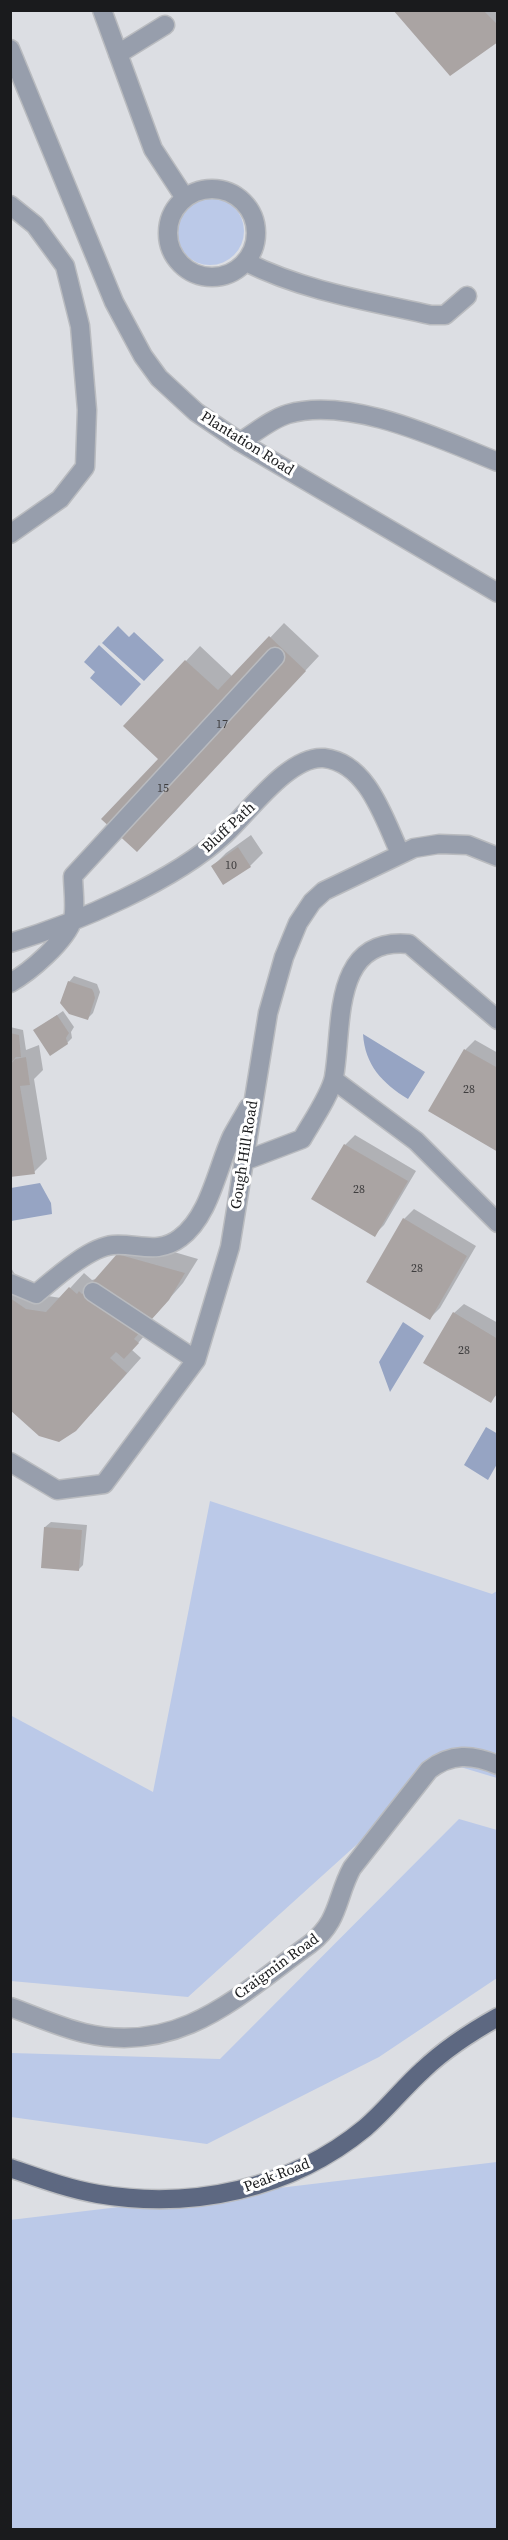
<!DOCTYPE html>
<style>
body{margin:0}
#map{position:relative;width:508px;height:2540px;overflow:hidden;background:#dcdee3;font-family:"Source Serif 4",serif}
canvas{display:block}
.frame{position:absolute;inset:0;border:12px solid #1a1b1d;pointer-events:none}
</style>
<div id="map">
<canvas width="508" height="2540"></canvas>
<div class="frame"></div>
</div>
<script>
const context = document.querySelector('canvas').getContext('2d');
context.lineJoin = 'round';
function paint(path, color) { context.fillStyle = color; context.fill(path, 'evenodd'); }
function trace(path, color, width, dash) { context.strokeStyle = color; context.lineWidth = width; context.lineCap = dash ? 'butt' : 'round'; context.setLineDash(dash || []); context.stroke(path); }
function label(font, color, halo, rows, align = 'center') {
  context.font = font + ' "Source Serif 4",serif'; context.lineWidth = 6; context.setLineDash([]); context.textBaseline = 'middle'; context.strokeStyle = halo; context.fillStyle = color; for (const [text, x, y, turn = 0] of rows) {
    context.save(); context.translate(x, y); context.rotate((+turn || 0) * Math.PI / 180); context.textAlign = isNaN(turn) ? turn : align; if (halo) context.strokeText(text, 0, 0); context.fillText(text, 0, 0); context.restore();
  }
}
paint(new Path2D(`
 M176 231a34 34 0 1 1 68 0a34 34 0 1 1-68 0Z
 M210,1501L492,1594L497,1591V1778L447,1763L188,1997L11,1981L10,1715L153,1792Z
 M459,1819L497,1830V1978L379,2057L207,2144L11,2117V2053L220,2059Z
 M497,2162V2529H11L10,2220Z`), '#bbc9e8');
paint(new Path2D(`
 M118,626L129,637L134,632L164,660L144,681L102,643Z
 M99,645L141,684L121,706L90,678L95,672L84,662Z
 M363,1034L425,1072L408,1099C382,1083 365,1065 363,1034Z
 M40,1183L51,1203L52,1214L11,1221V1188Z
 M403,1322L424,1336L390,1392L379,1362Z
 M486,1427L498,1434L497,1464L488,1480L464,1465Z`), '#96a4c3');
paint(new Path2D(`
 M395,10H498V40Z
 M284,623L319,656L151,836L160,758L186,661L200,646L233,677Z
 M251,835L263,853L250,866H213L226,853Z
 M74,976L97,984L100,992L93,1013L88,1018L69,982Z
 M63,1011L74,1027L71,1032L72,1038L67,1043L35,1030Z
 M10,1027L23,1030L26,1050L39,1045L43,1070L34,1079L47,1159L34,1172L10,1176Z
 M475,1040L498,1053V1150L430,1111L466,1049Z
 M355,1135L416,1171L384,1225L374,1235L345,1145Z
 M414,1209L476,1246L440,1308L430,1318L404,1219Z
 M133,1240L198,1259L183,1283L147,1324L152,1327L132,1350L141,1358L91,1414L10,1408V1266L17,1278L41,1295L61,1298L84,1273L92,1280L96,1279Z
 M464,1304L498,1323V1394L490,1401L454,1313Z
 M51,1522L87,1525L83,1565L78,1570L45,1527Z`), '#0003');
paint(new Path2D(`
 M393,10H483L498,25V42L450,76Z
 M269,636L306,671L137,852L101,819L158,759L123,726L185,660L218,690Z
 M238,847L251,867L223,885L211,866Z
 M68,981L92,989L94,993L95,998L88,1020L69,1014L60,1003Z
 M57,1015L69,1033L66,1038L68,1044L50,1056L33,1030Z
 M10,1033L19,1035L21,1057H16L10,1064Z
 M464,1049L498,1068V1152L428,1111Z
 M26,1057L30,1085L20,1086L35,1174L10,1177V1065L15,1059Z
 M344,1144L408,1181L375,1237L311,1199Z
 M403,1218L467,1256L430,1320L366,1282Z
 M117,1254L185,1273L169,1300L134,1339L139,1343L124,1359L116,1352L110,1358L127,1373L76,1431L59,1442L39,1436L10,1410V1298L26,1309L46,1312L69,1287L77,1294L79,1291L82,1294Z
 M453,1312L498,1339V1391L491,1403L423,1363Z
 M44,1527L82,1530L79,1571L41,1568Z`), '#aaa4a3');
const minor = new Path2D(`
 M102,10L153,149L185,198
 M10,49L114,302L143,356L159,378L196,412L240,442L498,593
 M118,54L165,25
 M168 233a44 44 0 1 1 88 0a44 44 0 1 1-88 0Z
 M10,205L35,225L65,266L80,326L87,410L85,467L60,499L10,534
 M246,262C304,291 368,301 431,315H445L467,296
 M240,442C255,433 271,419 288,414C350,396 440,439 498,462
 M10,943C76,923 175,881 225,834C249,812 289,755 324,758C368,763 384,819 400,853
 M10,983C30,972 66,941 73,919C76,907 73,888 73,876L275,657
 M334,1080L416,1141L498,1223
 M244,1161L302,1139C311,1123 331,1094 334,1077C343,1025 331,937 409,944L498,1020
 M10,1283L36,1294C54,1279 89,1247 113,1245C137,1243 158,1255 180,1238C210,1216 217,1168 232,1136C237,1127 243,1117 248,1108
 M93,1292L196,1360
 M10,1462L57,1490L104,1484L196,1360L230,1247L268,1013L284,957L298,923L312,902L324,891L414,848L439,844L468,845L498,857
 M10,2007C35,2016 59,2027 84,2033C180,2056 239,1995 310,1944C340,1921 336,1897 352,1868L429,1770C451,1753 472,1754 498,1765`);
const major = new Path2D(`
 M10,2168C39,2178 68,2189 98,2194C192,2210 291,2189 365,2128C386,2110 403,2088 423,2070C445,2049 471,2032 498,2017`);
trace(minor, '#b9bbbf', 21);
trace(major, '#b9bbbf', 21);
trace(minor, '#979eac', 18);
trace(major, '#5d6881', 18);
label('12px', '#3e3d3e', null, [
 ["17",222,725],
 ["15",163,789],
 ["10",231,866],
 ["28",469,1090],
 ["28",359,1190],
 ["28",417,1269],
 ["28",464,1351]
]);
label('15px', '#1a1b1d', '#fff', [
 ["Plantation Road",247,444,32],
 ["Bluff Path",229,828,-43],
 ["Gough Hill Road",245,1155,-81],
 ["Craigmin Road",277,1967,-36],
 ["Peak Road",277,2176,-21]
]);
</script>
